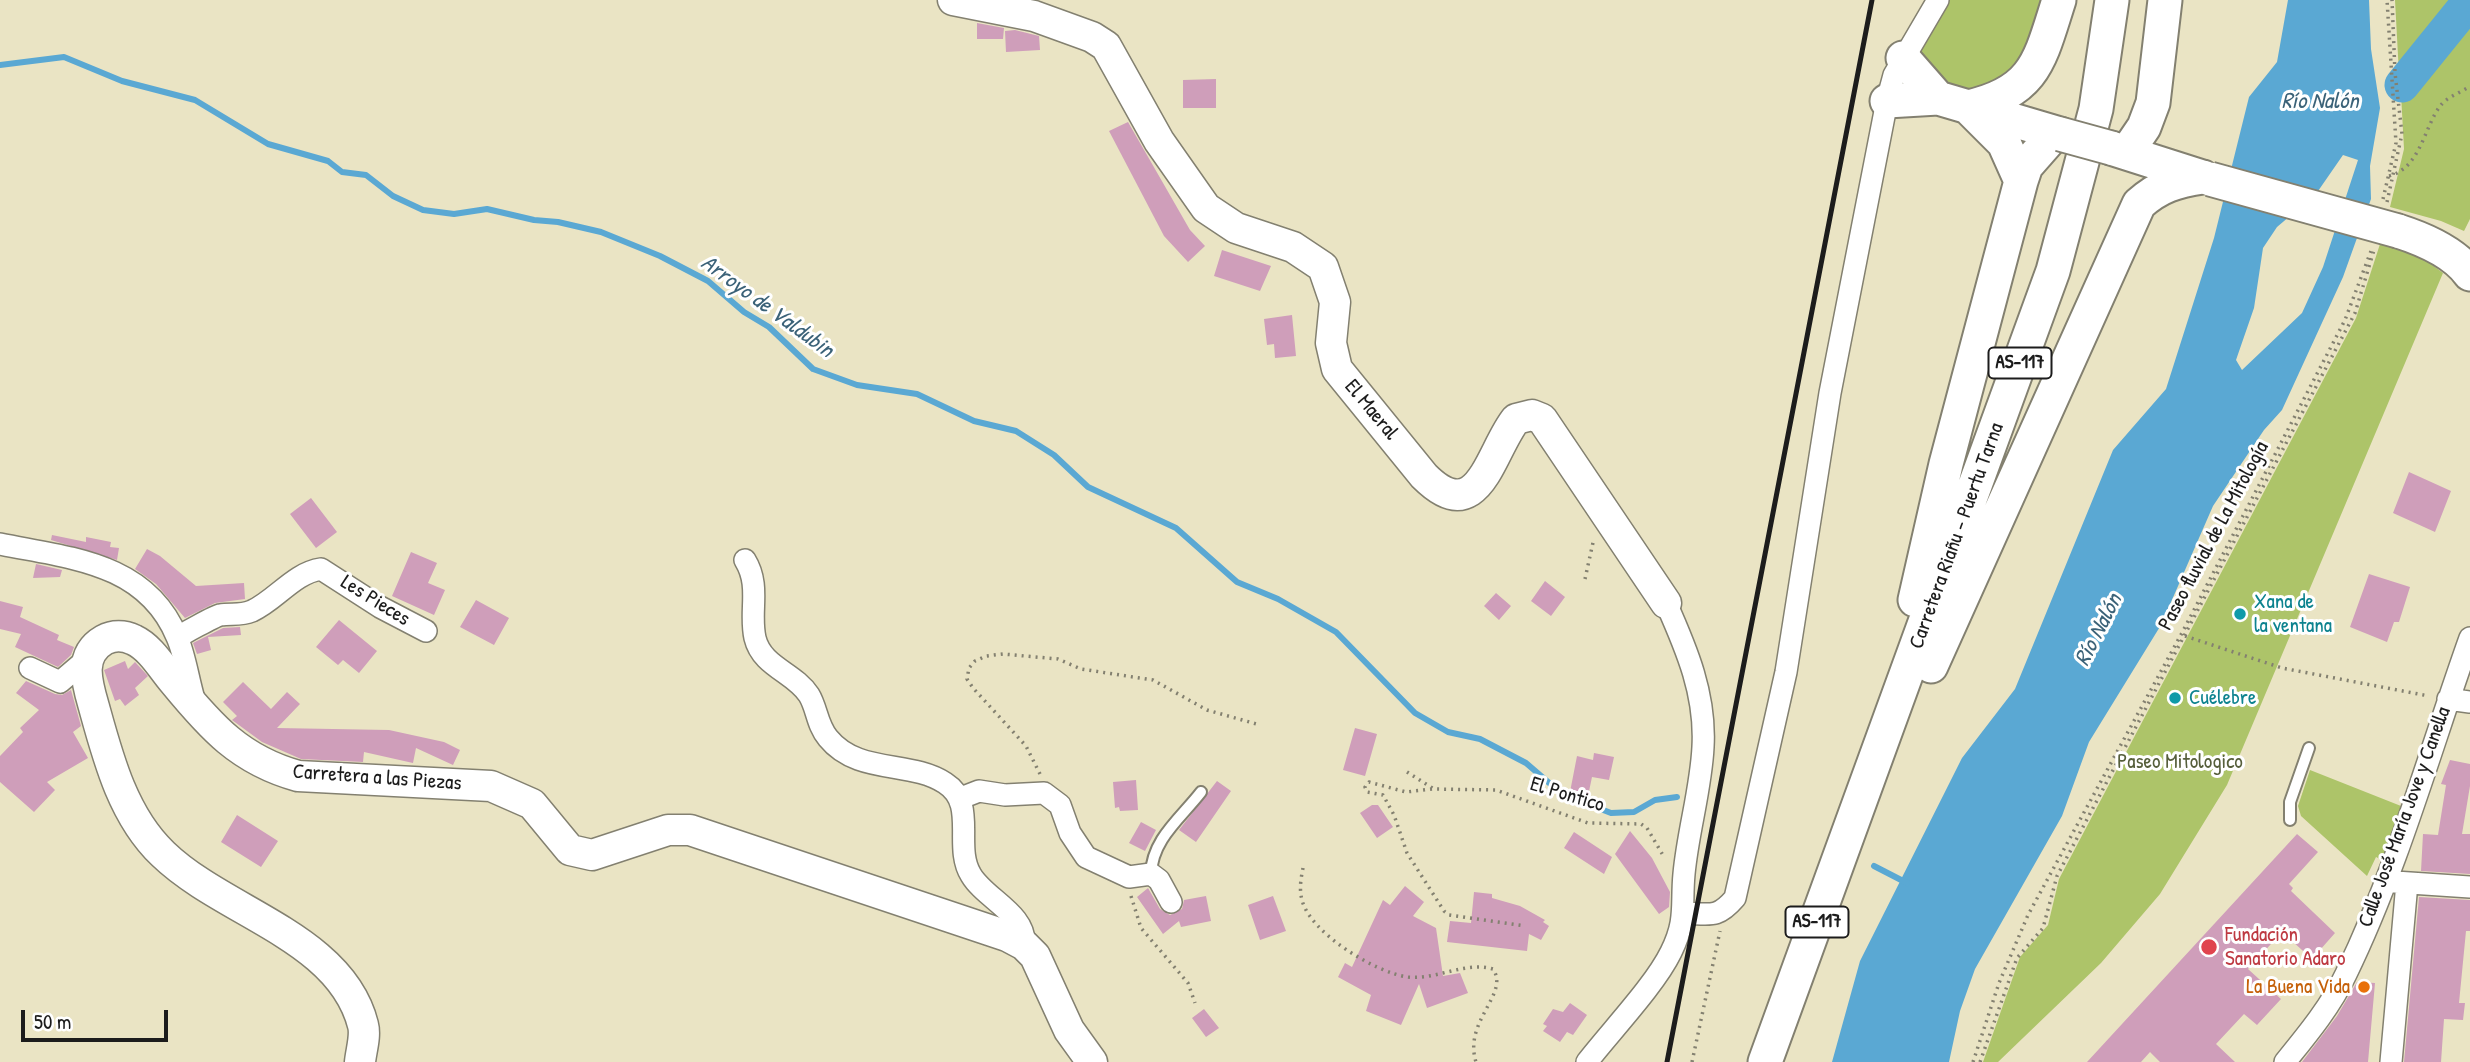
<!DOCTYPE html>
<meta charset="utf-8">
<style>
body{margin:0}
#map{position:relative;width:2470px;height:1062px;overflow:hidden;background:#eae4c4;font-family:"Patrick Hand",sans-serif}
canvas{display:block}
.scale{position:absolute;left:21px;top:1010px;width:147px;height:32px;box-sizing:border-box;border:4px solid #1c1c1c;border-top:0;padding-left:9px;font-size:21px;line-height:24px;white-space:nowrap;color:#1c1c1c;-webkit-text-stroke:5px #fff;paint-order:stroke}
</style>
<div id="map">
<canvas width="2470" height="1062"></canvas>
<div class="scale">50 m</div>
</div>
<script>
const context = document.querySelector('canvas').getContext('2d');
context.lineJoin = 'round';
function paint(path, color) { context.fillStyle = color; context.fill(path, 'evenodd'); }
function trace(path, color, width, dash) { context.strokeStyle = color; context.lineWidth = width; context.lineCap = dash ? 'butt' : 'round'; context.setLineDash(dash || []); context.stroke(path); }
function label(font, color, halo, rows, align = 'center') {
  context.font = font + ' "Patrick Hand",sans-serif'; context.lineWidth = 6; context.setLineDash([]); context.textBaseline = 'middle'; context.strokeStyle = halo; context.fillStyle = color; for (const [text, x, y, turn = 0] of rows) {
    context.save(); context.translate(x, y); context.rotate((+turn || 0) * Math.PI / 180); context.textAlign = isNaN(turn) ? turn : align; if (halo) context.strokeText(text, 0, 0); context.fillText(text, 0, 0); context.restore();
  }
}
paint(new Path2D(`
 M1938,0H2059L1990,102L1914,73L1918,32Z
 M2395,0H2457L2399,74Z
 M2470,9V219L2464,231L2441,221L2390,207L2404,149L2401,94Z
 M2380,244L2419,255L2443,273L2227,785L2160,894L2101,963L1998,1062H1983L2020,957L2048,925L2059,879L2356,318Z
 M2310,770L2401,806L2382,860L2376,857L2367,876L2301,816L2298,806Z`), '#adc469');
paint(new Path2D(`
 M2288,0H2369L2371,49L2380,108L2370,166L2371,199L2343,277L2282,410L2264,430L2213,506L2161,625L2089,742L2062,816L1975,969L1960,1011L1949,1062H1832L1860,961L1962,758L2015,689L2113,450L2166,389L2214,238L2249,97L2277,62ZM2343,155L2358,160L2323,267L2302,313L2242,370L2236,360L2254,308L2263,248L2277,227L2316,194Z`), '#5aa8d3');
trace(new Path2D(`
 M0,65L64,57L122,81L195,100L268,144L328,161L342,172L366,175L393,196L423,210L454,214L487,209L534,220L558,222L601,232L660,256L708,281L744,312L769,327L813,369L857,385L917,394L974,421L1016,431L1054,455L1088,487L1176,528L1237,582L1278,599L1336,632L1415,713L1448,732L1480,739L1526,763L1562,794L1611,813L1634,812L1655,800L1677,797
 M1874,866L1907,883`), '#5aa8d3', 6);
trace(new Path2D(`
 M2402,85L2470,1`), '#5aa8d3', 35);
paint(new Path2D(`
 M977,23L1004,28L1003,39H977Z
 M1015,30L1039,36L1040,50L1006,52L1005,31Z
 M1216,79V108H1183V80Z
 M1128,122L1190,230L1205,246L1188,262L1164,236L1109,131Z
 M1222,250L1271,266L1260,291L1214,276Z
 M1292,315L1296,356L1275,358L1274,344L1267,345L1264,319Z
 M2409,472L2451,491L2435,532L2393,513Z
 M311,498L337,532L316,548L290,514Z
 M52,535L86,542V537L111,542L110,547L119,548L117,560L51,540Z
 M147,549L160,556L196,586L244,583L245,599L215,603L185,618L156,584L135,569Z
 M411,552L437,563L428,583L445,590L434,615L392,596Z
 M36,564L62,570L60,577L33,578Z
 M2369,574L2410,587L2399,622H2394L2387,642L2350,627Z
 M1545,581L1565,597L1551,616L1531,601Z
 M1496,593L1511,606L1499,620L1484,606Z
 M476,600L509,618L494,645L460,627Z
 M0,601L23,607L20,617L59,635L57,640L74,647L71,655L58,667L15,647L21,634L0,629Z
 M339,620L377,651L359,673L343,660L338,665L316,647Z
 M240,627L241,635L208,637L211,650L197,654L193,643L223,628Z
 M125,661L128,669L135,662L148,676L135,688L139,695L125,706L120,699L115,701L104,670Z
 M26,681L55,694L62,695L71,690L81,726L73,732L88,758L47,782L55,790L34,812L0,782V756L23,732L20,728L39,710L16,693Z
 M243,682L271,709L287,692L300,704L277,728L389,730L444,742L460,750L453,765L416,748L413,763L364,752L363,762L301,759L262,742L232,720L237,716L223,702Z
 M1355,728L1377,734L1365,776L1343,770Z
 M1594,753L1614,757L1609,780L1592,777L1588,796L1570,792L1577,756L1593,760Z
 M2450,760L2470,764V786L2462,834H2470V874L2421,871L2423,834L2438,835L2446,785L2441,784Z
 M1136,780L1138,810L1120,811L1119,807L1115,808L1113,782Z
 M1217,781L1231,791L1196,842L1179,830Z
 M1372,805H1378L1393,827L1377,838L1360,813Z
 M237,815L278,841L261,867L221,842Z
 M1141,822L1156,830L1145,851L1129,843Z
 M1630,831L1652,858L1670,892L1669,907L1659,914L1615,854Z
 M1574,832L1612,857L1604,874L1564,848Z
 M2297,834L2318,852L2289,884L2293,888L2291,891L2335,933L2312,959L2282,932L2248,969L2281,999L2257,1025L2244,1014L2216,1044L2235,1062H2160L2150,1052L2141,1062H2087Z
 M1405,886L1424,902L1413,916L1436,928L1443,976L1460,973L1468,993L1427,1008L1419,984L1401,1025L1366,1011L1371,995L1338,977L1345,963L1352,967L1383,900L1390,905Z
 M1148,888L1160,909L1170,915L1182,909L1184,900L1206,896L1211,921L1181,927L1179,921L1163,934L1137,897Z
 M1474,892L1492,894V898L1520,906L1545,920L1543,922L1549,926L1541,940L1529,934L1527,951L1447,942L1450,921L1471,923Z
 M1273,896L1286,931L1260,940L1248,905Z
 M2419,897L2470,900V931H2466L2459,1003H2465L2463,1020L2444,1019L2441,1062H2404Z
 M2357,982L2375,983L2368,1062H2302L2337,1016Z
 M1570,1003L1587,1015L1573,1035L1567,1032L1560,1042L1543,1031L1547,1026L1543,1024L1553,1009L1563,1012Z
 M1204,1009L1219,1028L1206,1037L1192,1018Z`), '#cf9eba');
const lane = new Path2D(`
 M2290,820V802L2309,748
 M1151,874C1152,839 1181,818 1201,792`);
const street = new Path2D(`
 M0,544C69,558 146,562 177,637C185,655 188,679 194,699
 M745,560C761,586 749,611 755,638C762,667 794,672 809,695C817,708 817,725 828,738C858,775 910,760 945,783C978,804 953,846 971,875C985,899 1027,914 1024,945
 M178,638C179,635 216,616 220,615C231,613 240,616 252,611C276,600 294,573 321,569L380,607L426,631
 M30,668L60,682L87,659
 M2448,699L2470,702
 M961,798L979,791L1005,795L1044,793L1060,805L1070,833L1086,857L1129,877L1151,874L1159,880L1171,902
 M2395,882L2470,887
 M1685,913C1710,914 1717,919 1735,898L1786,672L1830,393L1887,101L1894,75L1938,0
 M1587,1062C1611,1031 1655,985 1671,952C1687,920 1681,905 1684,874C1688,831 1701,789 1703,747C1706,695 1687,650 1666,603
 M2285,1062C2307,1035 2331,1006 2346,974C2398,867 2430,750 2470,638
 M2391,1062L2407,883`);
const secondary = new Path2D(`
 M953,0L1034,16L1092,37L1106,46L1159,141L1206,208L1236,228L1293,247L1323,267L1335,302L1331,343L1337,369L1424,476C1479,531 1490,451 1516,419L1532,415L1542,419L1666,603
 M360,1062C361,1051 366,1036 363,1025C341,937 224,913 163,854C123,816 108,758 94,707C87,683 78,655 104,640C113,635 124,635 134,640C151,648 162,668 174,682C211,727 240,760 298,776L491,786L532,804L570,850L592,855L668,830H690L1007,936L1024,945L1035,956L1069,1030L1092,1062`);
const primary = new Path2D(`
 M1903,58L1938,98
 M1887,101L1938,98L2060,134
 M1968,107C2036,92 2040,59 2059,0
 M1971,110L2004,143L2021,181
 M2111,148L2202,177
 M2127,152L2144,127L2153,103L2165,0
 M2398,231C2423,239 2454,252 2470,274
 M1915,600L1946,464L2021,181L2026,166L2055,133
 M1931,666L2139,204C2159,186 2176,181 2203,177
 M1765,1062L2053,271L2096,109L2112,0`);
trace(lane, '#838070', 14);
trace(street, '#838070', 24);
trace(secondary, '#838070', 33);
trace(primary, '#838070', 37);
trace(new Path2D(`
 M2389,176C2421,168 2424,126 2441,105C2447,97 2462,92 2470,86
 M2383,199L2396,143L2387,0
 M2387,202L2402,134L2395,73L2392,0
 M1585,579L1594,538
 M2185,636L2282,668L2429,696
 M1407,772L1434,789L1496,790L1588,823L1641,824L1647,828L1664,857
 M1040,774L1026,746L973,688L967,679L969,668L975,661L986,656L1003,654L1058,659L1081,669L1153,680L1207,710L1260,725
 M1432,789L1406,792L1369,782L1365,787L1367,792L1383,795L1394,815L1407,853L1444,911L1449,915L1525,926
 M1303,868C1301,878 1299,889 1302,900C1310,933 1376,973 1408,977C1437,980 1465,961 1493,969C1510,994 1463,1021 1476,1062
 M1131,896L1141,928L1188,983L1195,1003
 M1692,1062L1720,931
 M1973,1062L1999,983L2028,915L2183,631L2345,320L2371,251
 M1980,1062L2017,958L2043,928L2057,876L2355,313L2374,250`), '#838070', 3.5, [2, 5]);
trace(lane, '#fff', 10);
trace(street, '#fff', 21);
trace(secondary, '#fff', 30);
trace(primary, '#fff', 33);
trace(new Path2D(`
 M1667,1062L1872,0`), '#1c1c1c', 5);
const primaryBridge = new Path2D(`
 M2060,134L2111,148
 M2210,179L2398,231`);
trace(primaryBridge, '#838070', 37, []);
trace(primaryBridge, '#fff', 33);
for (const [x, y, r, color] of [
 [2240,614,7,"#0f9aa8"],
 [2175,698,7,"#0f9aa8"],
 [2209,947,9,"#e0444e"],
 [2364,987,7,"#e8710a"]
]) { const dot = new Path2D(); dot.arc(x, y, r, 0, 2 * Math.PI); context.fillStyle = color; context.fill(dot); trace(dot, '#fff', 2.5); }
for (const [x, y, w] of [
 [2020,363,63],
 [1817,922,63]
]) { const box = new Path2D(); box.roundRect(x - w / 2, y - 15.5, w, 31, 5); context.fillStyle = '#fff'; context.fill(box); trace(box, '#1c1c1c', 2); }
label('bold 19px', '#1c1c1c', null, [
 ["AS-117",2020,363],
 ["AS-117",1817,922]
]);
label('21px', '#1c1c1c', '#fff', [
 ["El Maeral",1371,410,50],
 ["Carretera Riañu - Puertu Tarna",1957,536,-70],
 ["Paseo fluvial de La Mitología",2214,536,-62],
 ["Les Pieces",375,601,32],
 ["Carretera a las Piezas",377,778,4],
 ["El Pontico",1567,795,17],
 ["Calle José María Jove y Canella",2405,817,-70]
]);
label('21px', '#0d838f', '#fff', [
 ["Xana de",2254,602],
 ["la ventana",2254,626],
 ["Cuélebre",2189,698]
], 'left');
label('21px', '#565f3b', '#fff', [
 ["Paseo Mitologico",2180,762]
]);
label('21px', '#be3a42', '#fff', [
 ["Fundación",2225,935],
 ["Sanatorio Adaro",2225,959]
], 'left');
label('21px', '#c56008', '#fff', [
 ["La Buena Vida",2350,987]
], 'right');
label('italic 23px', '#3b6278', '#fff', [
 ["Río Nalón",2320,102],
 ["Arroyo de Valdubin",767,307,36],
 ["Río Nalón",2099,630,-63]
]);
</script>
